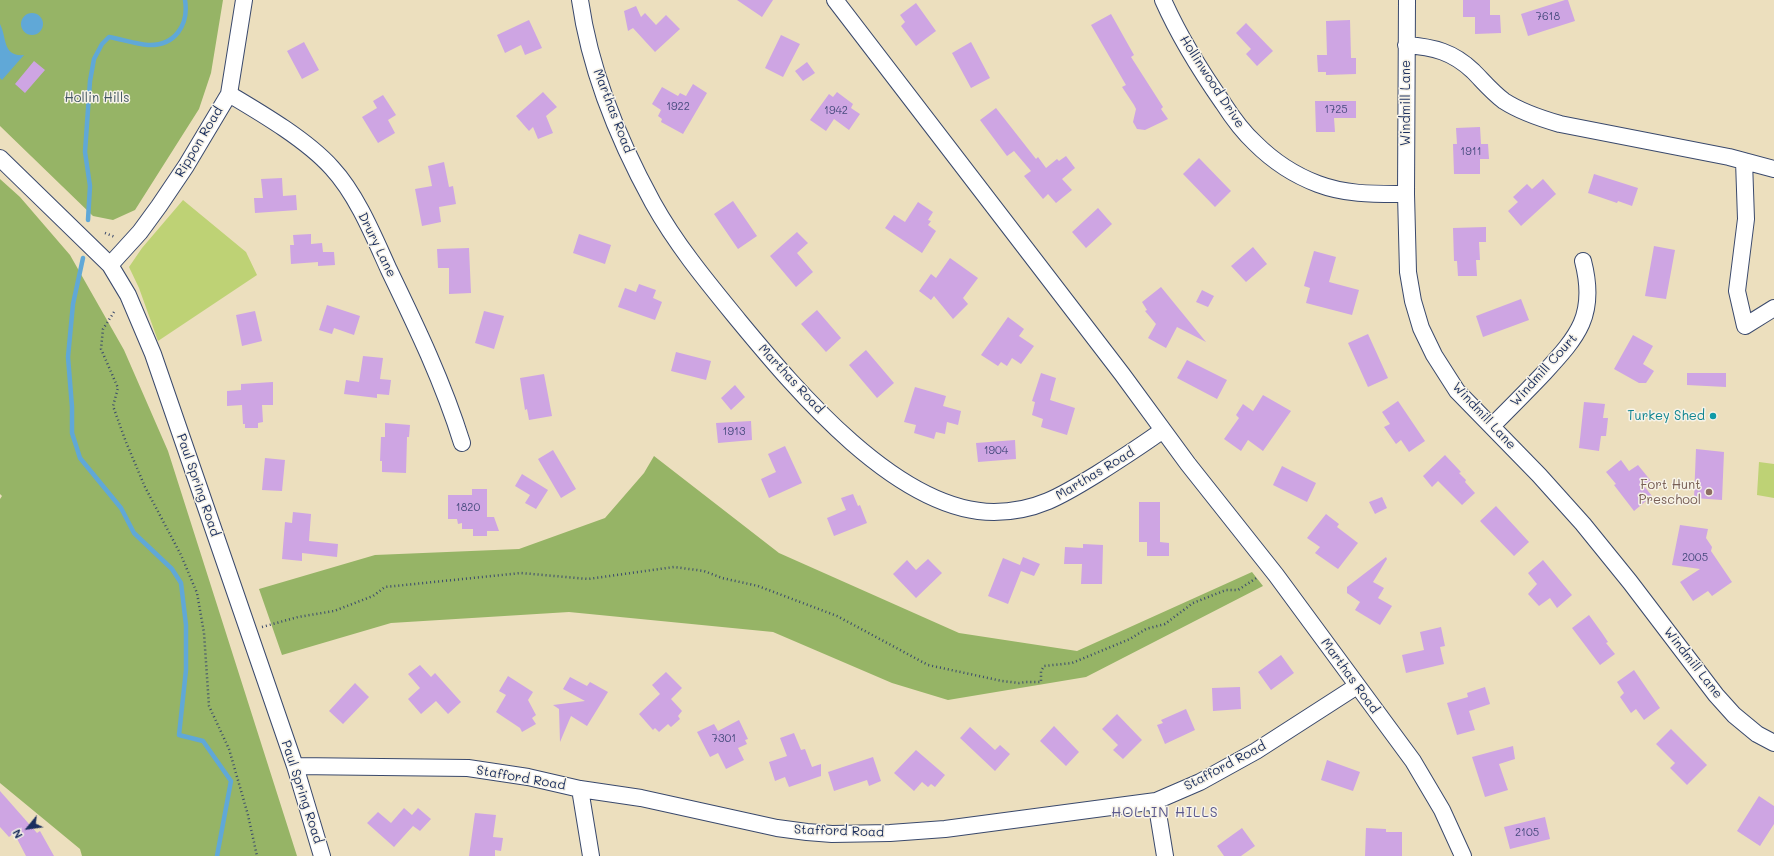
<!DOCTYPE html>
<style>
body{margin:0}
#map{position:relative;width:1774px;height:856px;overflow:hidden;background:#ecdfbe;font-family:Mali,sans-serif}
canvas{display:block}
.north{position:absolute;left:8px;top:808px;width:40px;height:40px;-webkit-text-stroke:3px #f7f3e8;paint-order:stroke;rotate:241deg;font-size:11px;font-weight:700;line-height:16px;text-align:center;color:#1b2f5e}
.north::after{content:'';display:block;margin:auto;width:14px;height:18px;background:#1b2f5e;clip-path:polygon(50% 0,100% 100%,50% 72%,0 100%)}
</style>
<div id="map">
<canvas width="1774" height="856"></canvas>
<div class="north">N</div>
</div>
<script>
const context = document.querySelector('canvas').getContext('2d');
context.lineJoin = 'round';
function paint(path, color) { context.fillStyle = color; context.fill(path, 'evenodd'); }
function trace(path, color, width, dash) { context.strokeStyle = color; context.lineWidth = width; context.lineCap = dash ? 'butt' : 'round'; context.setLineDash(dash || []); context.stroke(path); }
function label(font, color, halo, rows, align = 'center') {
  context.font = font + ' Mali,sans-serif'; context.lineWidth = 3; context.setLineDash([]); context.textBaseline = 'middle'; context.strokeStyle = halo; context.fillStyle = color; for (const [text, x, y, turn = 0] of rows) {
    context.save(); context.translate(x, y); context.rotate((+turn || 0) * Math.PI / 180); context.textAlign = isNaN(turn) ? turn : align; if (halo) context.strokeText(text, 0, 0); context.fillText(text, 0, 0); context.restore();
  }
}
paint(new Path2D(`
 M183,200L246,252L257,275L158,341L139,288L129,267L142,248Z
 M1759,462L1774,464V498L1757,495Z`), '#bed275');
paint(new Path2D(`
 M0,0H223L211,73L199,109L135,210L113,220L93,216L0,126Z
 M0,179L20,197L70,255L124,350L168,451L297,856H82L80,849L0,783V499L2,496L0,494Z
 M654,456L779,553L959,633L1077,651L1252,572L1263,586L1086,677L948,700L892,683L773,632L569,612L391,623L282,655L259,589L375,555L519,549L605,518L644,473Z`), '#96b466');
paint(new Path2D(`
 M21 24a11 11 0 1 1 22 0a11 11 0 1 1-22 0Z
 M0,24C7,37 2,57 24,55L2,80L0,78Z`), '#60a8d7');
trace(new Path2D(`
 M88,220L90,186L85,152L90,81L94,59L102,44L109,37C121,39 135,44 148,45C175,46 189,25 185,0
 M83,258L73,304L68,357L72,407V433L80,458L121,508L134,533L172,569L181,583L186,625V670L179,735L203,741L231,781L217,856`), '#60a8d7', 4.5);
paint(new Path2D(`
 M737,0H773L762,17Z
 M1463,0H1490V15H1500L1501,33L1475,34V17H1463Z
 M1565,0H1568L1575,21L1528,36L1521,14Z
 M916,3L936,31L916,46L901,26L905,22L900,15Z
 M636,6L641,17L645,13L656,25L666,15L680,29L655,52L633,28L628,31L624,11Z
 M1111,14L1134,55L1131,57L1163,107L1161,109L1168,119L1145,130L1137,129L1133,122L1136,109L1134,105L1122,87L1126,85L1091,25Z
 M529,20L542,48L525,55L521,45L505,53L497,35Z
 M1350,20L1351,58H1356V74L1326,75V72H1318L1317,55H1327L1326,21Z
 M1246,23L1273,51L1257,66L1246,54L1251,49L1236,33Z
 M781,35L800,44L783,77L765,68Z
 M304,42L319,70L302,79L287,51Z
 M971,42L990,78L971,88L952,53Z
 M34,61L45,70L25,93L15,84Z
 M807,62L815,73L803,81L795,71Z
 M693,84L707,93L683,134L661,122L662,119L658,116L661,110L652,104L662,87L678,96L680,93L686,96Z
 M543,92L557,107L546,116L553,133L538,139L533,127L529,131L516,116Z
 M837,92L853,104L851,108L860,114L849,130L834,119L826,131L810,120L829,94L833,97Z
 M383,95L396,115L388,120L395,133L378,143L362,117L377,108L373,101Z
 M1315,101H1356V118H1334L1335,132H1316Z
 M996,108L1036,159L1038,157L1046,168L1057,159L1059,161L1066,156L1075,168L1062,179L1072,190L1056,203L1048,194L1043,199L1024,176L1031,171L1014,151L1007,156L980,120Z
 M1480,127L1481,144H1488L1489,159H1480V174H1454L1453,144H1457L1456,128Z
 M1199,158L1231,191L1215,207L1183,174Z
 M444,162L449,187L453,186L456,204L439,207L441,222L422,226L415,189L432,186L428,166Z
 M1594,174L1638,188L1632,206L1618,201L1617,203L1588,193Z
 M282,178L283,196L296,195L297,210L255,213L254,198H263L261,179Z
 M1543,179L1556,194L1521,226L1508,211L1518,202L1513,197L1527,184L1532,189Z
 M733,201L757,236L738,249L714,214Z
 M918,202L933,212L928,220L931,221L928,225L936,231L922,253L885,228L894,215L905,222Z
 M1098,208L1112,224L1086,248L1072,232Z
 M1486,227V242H1479L1480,260H1476L1477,276H1458L1457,261H1454L1453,228Z
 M797,232L808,243L797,253L813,272L796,287L770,256Z
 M311,234V244L322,243L323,252H334L335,265L318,266V262L291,264L290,245H294L293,235Z
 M579,234L611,245L605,264L573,253Z
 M1654,246L1675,250L1666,299L1645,296Z
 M1253,247L1267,264L1246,282L1231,266Z
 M469,248L471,293L449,294V268H438L437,249Z
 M1314,251L1336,257L1329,282L1359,290L1352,315L1306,303L1310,288L1304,286Z
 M950,258L978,278L963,298L968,304L953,319L934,296L931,300L919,291L931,274L936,278Z
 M639,284L656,290L653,298L662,302L655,320L618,307L625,288L636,292Z
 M1161,287L1206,342L1177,327L1166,348L1148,338L1156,324L1145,311L1147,310L1142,302Z
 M1202,290L1214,296L1208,307L1196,302Z
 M1521,299L1529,320L1483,337L1476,316Z
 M327,305L360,316L354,335L334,328L332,334L319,330Z
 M817,310L841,338L826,352L801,324Z
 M255,311L262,341L242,346L236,315Z
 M484,311L504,316L494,349L475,343Z
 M1008,317L1024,329L1019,336L1034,346L1021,364L1012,358L1007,366L1001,362L998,366L981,355Z
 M1368,334L1388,378L1368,387L1348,343Z
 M1633,335L1653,346L1643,364L1654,371L1646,383H1639L1614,369Z
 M866,350L894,383L877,398L849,365Z
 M676,352L711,361L706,380L671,371Z
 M363,356L383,358L380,379L391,380L389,395L377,394V398L344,394L346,380L359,382Z
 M1187,360L1227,380L1217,399L1177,378Z
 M1041,373L1056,378L1050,400L1075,408L1067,435L1041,427L1043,419L1032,415L1035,402L1032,401Z
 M1687,373H1726V387L1687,385Z
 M544,374L552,416L529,420L527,409L525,410L520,378Z
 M273,382V405H262L263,422L258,423V428H245V424H243L242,405L227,406V391L241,390V384Z
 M735,385L745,397L731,410L721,398Z
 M915,387L946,396L943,406L961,411L958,425L947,422L945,434L936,432L934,439L914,433L916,425L904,422Z
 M1263,395L1291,411L1263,451L1248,440L1241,451L1224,439L1239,418L1236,415L1243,404L1253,411Z
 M1398,401L1425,441L1409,452L1401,440L1396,444L1384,427L1390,424L1382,412Z
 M1584,402L1605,404L1603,418H1608L1606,436H1601L1599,451L1579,448Z
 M751,421L752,440L718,443L716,423Z
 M385,423L410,425L409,437H407L406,473L382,472V461H380L381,437H385Z
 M1015,440L1016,459L978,462L976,443Z
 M785,446L802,483L769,498L761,479L776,472L768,454Z
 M1696,449L1724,452L1722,500L1694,498Z
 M553,450L576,489L561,498L538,459Z
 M1445,455L1461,472L1459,473L1466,480L1465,482L1475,493L1462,505L1438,481L1432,487L1423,476Z
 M265,458L285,460L282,491L262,490Z
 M1621,460L1629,471L1638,465L1651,481L1644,486L1652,496L1634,511L1614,485L1616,484L1606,472Z
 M1282,466L1316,483L1307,502L1273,485Z
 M522,474L548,490L536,509L525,503L530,495L515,486Z
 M472,489H487V517H494L499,531H487V536H473V529H462V523L458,524L457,519H448V495H472Z
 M853,494L858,506L860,505L867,523L834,536L827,518L846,510L841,498Z
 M1382,497L1387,508L1375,514L1369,502Z
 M1139,502H1160V542L1169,543V556H1147V542H1139Z
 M1496,506L1529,542L1514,556L1480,521Z
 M293,512L311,514L309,541L338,544L337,557L302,553V561L282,559L285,522L292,523Z
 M1326,514L1339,524L1337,527L1358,543L1338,569L1315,553L1320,547L1307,538Z
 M1680,525L1708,529L1706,538L1712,547L1711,551L1732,582L1712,596L1708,591L1693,601L1680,582L1700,569L1672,565Z
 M1083,544L1103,545L1102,584H1081L1082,564H1064L1065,547L1083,548Z
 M1023,557L1040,564L1034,576L1021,571L1008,604L988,596L1003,558L1020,565Z
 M1386,557L1387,559L1373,582L1384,588L1378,598L1392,606L1380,625L1355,610L1360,602L1347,593V587Z
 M928,559L942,573L916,598L893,574L907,560L916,570Z
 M1543,560L1572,595L1557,608L1550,598L1539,606L1528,594L1537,584L1528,573Z
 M1589,615L1602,633L1608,642L1606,643L1615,654L1600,665L1572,628Z
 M1441,627L1445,646L1440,647L1444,664L1406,673L1402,655L1424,650L1420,632Z
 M1281,655L1294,673L1271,690L1258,672Z
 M420,665L431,677L435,673L461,702L448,714L436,701L421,714L408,699L420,688L408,674Z
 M1634,670L1660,708L1644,720L1636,709L1631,713L1620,697L1624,693L1617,682Z
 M666,672L682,688L671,699L682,711L678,716L680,719L671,727L668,724L659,732L655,728L653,730L639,714L660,694L652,685Z
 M508,676L533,692L528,700L536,715L532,718L536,724L522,732L520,728L496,712L506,695L499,691Z
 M570,677L587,686L590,682L608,692L587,726L571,716L560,742L559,709L553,705L585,701L563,689Z
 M355,683L369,697L343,724L329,711Z
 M1240,687L1241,709L1213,711L1212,688Z
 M1485,687L1490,704L1469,711L1475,730L1457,735L1447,703L1468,697L1467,693Z
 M1186,709L1195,730L1165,744L1157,725L1163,723L1161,720Z
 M1117,714L1142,740L1123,759L1113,750L1118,745L1102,729Z
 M739,720L748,739L745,740L747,744L738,748L744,760L726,769L718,753L710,757L697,732L714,724L718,731Z
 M1054,726L1079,752L1066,766L1040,741Z
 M970,727L995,750L1000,745L1010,754L995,771L960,738Z
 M1671,729L1707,765L1687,785L1670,768L1675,763L1656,744Z
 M794,733L801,750L805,749L812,767L821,764V776L789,787L785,777L775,781L769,762L787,756L780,738Z
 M1513,746L1515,759L1499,764L1508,790L1485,797L1472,757Z
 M916,750L945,775L935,787L931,784L928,787L922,782L914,791L894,773Z
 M873,757L881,781L869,786L867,780L834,791L828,772Z
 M1327,760L1360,772L1353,791L1321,780Z
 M0,791L37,833L40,831L54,856H26L14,833L9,837L0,827Z
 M1759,796L1774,806V824L1760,846L1737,831Z
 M404,808L412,815L418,808L431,819L420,831L413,826L394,847L367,823L378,812L391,823Z
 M475,813L496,815L493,837L503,838L501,851L495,850V856H469Z
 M1545,817L1550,839L1510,849L1504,827Z
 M1242,828L1255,846L1241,856H1224L1217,846Z
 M1366,828L1386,829V832H1402V856H1365Z`), '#cea5e3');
const minor = new Path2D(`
 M580,0C590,71 619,141 653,203C677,246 708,283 739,321C796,390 898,512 994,512C1036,512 1063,495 1097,474C1119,460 1141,446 1163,430
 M835,0L1122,374L1188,464L1276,575L1413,761L1442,810L1463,856
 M1163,0C1179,36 1200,70 1223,103C1232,117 1242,131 1255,143C1273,161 1294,175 1318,184C1347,195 1376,194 1406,194
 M1407,0L1406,194L1408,272L1413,301L1421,328L1434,355L1457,391L1539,475L1583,524L1630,582L1716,695L1734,715L1757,734L1774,743
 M1406,45C1434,47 1453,52 1473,71C1483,81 1492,92 1504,101C1521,112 1539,118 1560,124L1729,157L1774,169
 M229,94C261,113 307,140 332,168C357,195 374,237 389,270C417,328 443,382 462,443
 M0,158L110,265L128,295L153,354L295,766L322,856
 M1744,161L1746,219L1737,291L1745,326L1774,308
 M110,265L140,232L159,206L186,166L229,94L244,0
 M1492,426C1509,409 1527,391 1544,373C1578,336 1597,315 1583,261
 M295,766L468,768L528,777L580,789L641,798L777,828L807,832L832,834L890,833L945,829L1156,801L1200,782L1256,751L1357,686
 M580,789L591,856
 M1156,801L1165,856`);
trace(minor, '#3a496c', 18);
trace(new Path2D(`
 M105,233L115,237
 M114,312L103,329L101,349L118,388L113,406L126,442L145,487L181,555L197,593L204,633L209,706L229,749L248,815L257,856
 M262,627L298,617L334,611L373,596L385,587L521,573L588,579L674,567L704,571L722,578L758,586L837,616L928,665L1002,681L1019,683L1026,682H1041V671L1044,666L1072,663L1130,639L1146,629L1165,624L1193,603L1226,590H1238L1258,577`), '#3a496c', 2.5, [1, 3]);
trace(minor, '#fff', 16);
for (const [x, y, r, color] of [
 [1713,416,4,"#0f9aa8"],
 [1709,492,4,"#8d6e63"]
]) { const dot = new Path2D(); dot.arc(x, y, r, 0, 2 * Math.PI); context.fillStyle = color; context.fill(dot); trace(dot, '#f7f3e8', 1.5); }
label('11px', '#484c7f', null, [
 ["7618",1548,17],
 ["1922",678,107],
 ["1725",1336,110],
 ["1942",836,111],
 ["1911",1471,152],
 ["1913",734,432],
 ["1904",996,451],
 ["1820",468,508],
 ["2005",1695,558],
 ["7301",724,739],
 ["2105",1527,833]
]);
label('13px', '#1b2f5e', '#f7f3e8', [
 ["Hollinwood Drive",1212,82,57],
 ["Windmill Lane",1406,103,-90],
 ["Marthas Road",613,111,69],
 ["Rippon Road",199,142,-59],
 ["Drury Lane",377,245,64],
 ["Windmill Court",1544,370,-48],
 ["Marthas Road",791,379,47],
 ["Windmill Lane",1484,416,47],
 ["Marthas Road",1095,474,-31],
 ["Paul Spring Road",198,485,71],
 ["Windmill Lane",1693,663,52],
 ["Marthas Road",1350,676,54],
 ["Stafford Road",1225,766,-28],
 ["Stafford Road",521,778,10],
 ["Paul Spring Road",302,792,72],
 ["Stafford Road",839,831,2]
]);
label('13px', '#445864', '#f7f3e8', [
 ["Hollin Hills",97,98]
]);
label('13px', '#0d838f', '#f7f3e8', [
 ["Turkey Shed",1705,416]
], 'right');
label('13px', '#785e54', '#f7f3e8', [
 ["Fort Hunt",1701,485],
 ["Preschool",1701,500]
], 'right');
context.letterSpacing = '1px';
label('14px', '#5a588d', '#f7f3e8', [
 ["HOLLIN HILLS",1165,813]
]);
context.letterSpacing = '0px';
</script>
